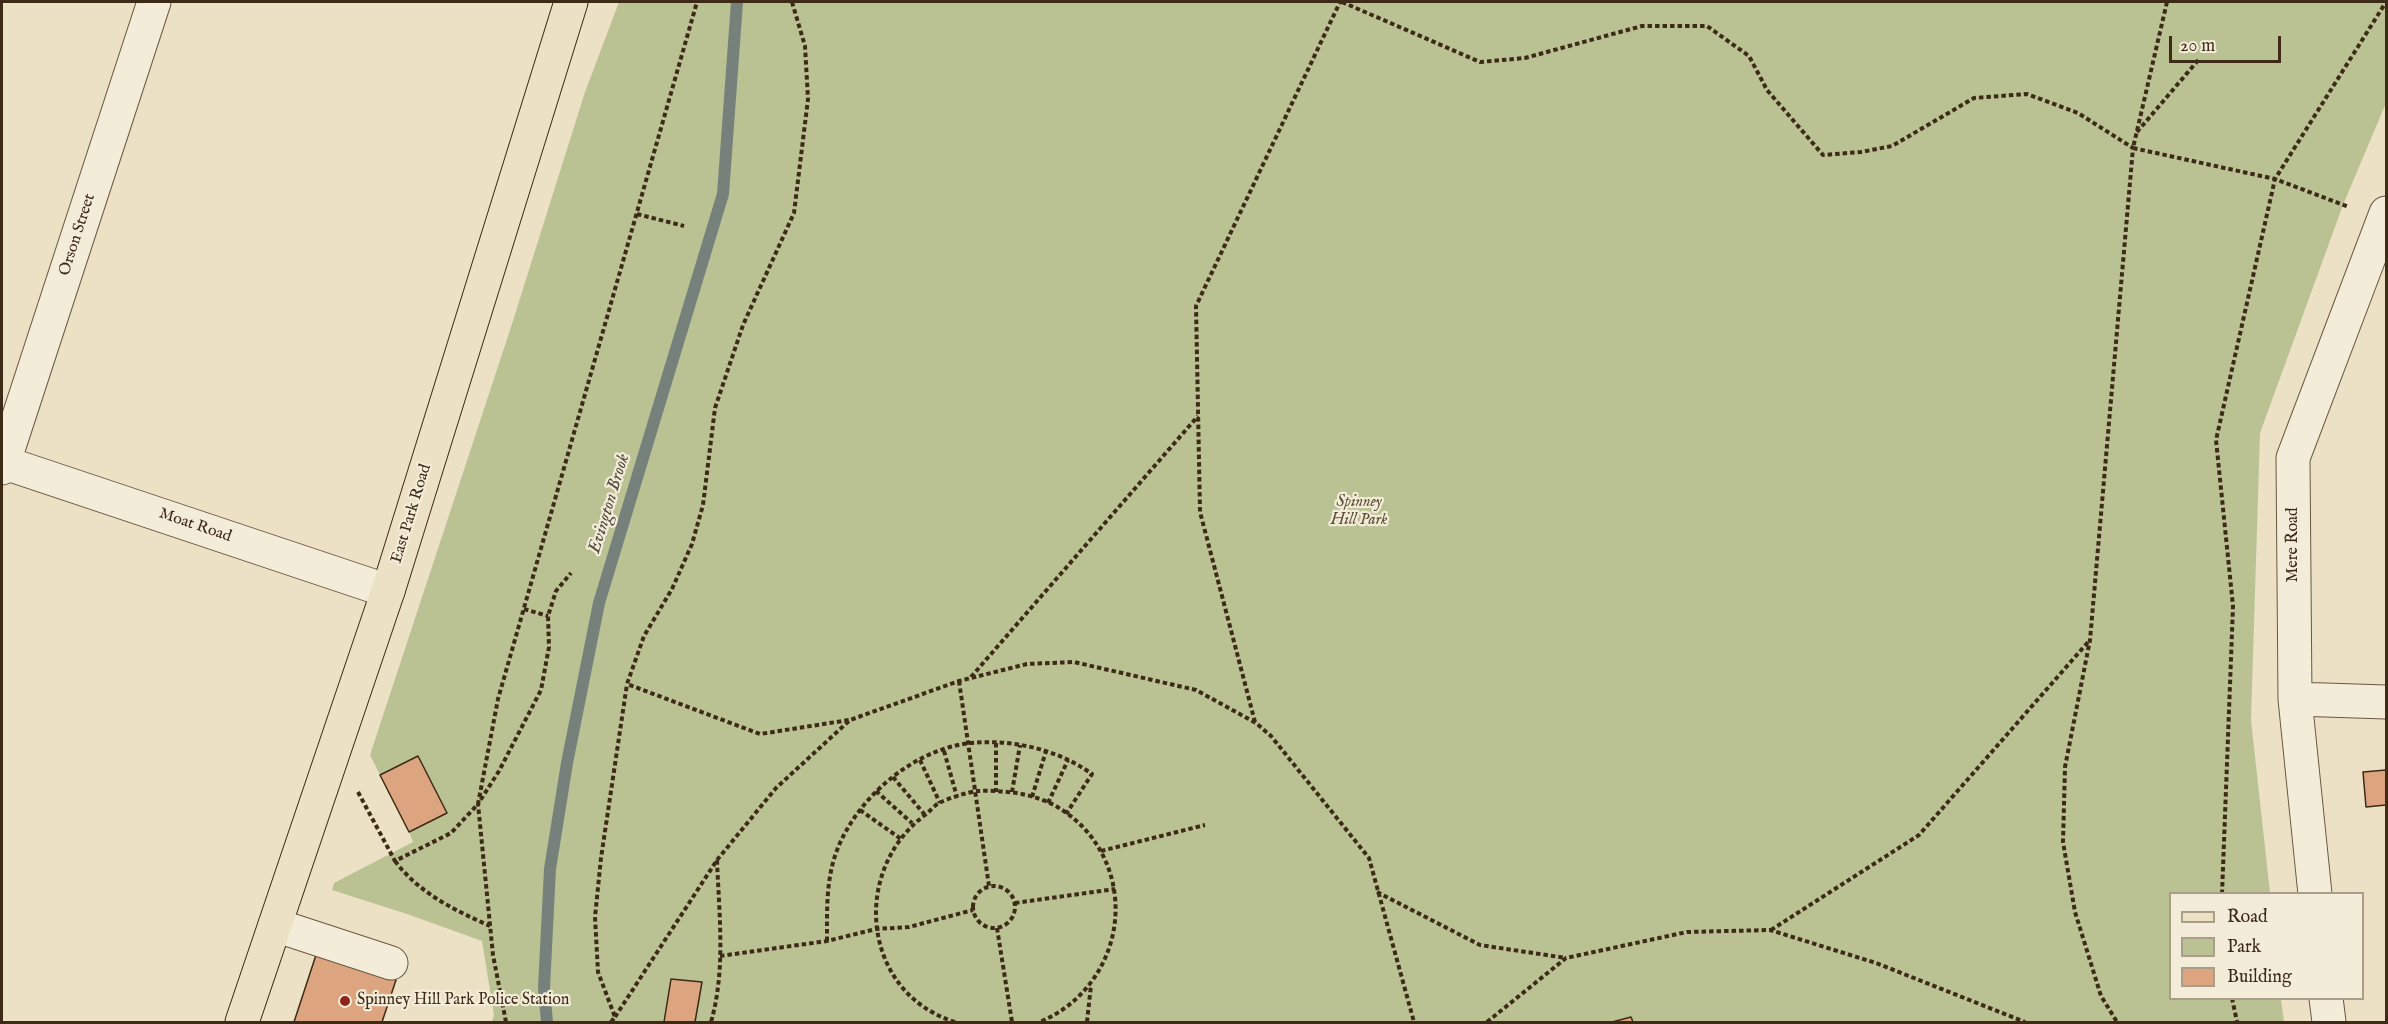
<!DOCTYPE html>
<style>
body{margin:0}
#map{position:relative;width:2388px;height:1024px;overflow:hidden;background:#ece1c5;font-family:"IM FELL English",serif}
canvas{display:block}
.frame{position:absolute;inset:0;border:3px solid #3d2a17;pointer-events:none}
.legend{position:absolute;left:2169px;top:892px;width:195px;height:108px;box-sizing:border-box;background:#f3ecd9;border:2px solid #aa9e8b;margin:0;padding:8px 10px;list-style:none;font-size:18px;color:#3d2a17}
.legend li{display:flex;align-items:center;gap:12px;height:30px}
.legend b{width:30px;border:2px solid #aa9e8b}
.scale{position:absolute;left:2169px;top:36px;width:112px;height:27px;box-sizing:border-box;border:3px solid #3d2a17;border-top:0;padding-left:8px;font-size:18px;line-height:21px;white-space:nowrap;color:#3d2a17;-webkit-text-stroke:4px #f3ecd9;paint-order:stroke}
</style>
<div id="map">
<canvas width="2388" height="1024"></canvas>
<div class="frame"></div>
<ul class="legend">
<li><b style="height:8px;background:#ece1c5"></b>Road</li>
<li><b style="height:16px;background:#bac293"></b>Park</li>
<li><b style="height:16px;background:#dca47f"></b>Building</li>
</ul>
<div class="scale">20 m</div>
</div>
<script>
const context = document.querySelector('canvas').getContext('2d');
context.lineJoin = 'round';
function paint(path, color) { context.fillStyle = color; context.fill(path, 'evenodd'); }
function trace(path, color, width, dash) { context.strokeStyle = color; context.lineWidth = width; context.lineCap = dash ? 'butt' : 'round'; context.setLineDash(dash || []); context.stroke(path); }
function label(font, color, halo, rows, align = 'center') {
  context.font = font + ' "IM FELL English",serif'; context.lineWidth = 4.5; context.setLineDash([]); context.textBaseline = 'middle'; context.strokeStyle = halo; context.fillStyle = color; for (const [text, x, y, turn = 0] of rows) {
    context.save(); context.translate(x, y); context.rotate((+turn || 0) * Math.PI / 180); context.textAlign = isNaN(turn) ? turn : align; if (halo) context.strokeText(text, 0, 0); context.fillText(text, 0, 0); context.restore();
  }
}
paint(new Path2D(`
 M619,2H2386V103L2343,205L2260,433L2251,720L2270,893L2170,894V998L2281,999L2284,1022H492L494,1015L482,941L407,914L332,890L334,883L413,842L409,832L447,813L418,756L380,775L370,755L511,327L585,92Z`), '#bac293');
trace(new Path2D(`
 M547,1022L544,988L550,869L567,763L599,603L723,194L737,2`), '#76817b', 12);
const building = new Path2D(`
 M418,756L447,813L409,832L380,775Z
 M2386,770V805L2366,807L2363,772Z
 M316,955L396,980L382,1022H294Z
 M671,979L702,982L695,1022H664Z
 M1631,1017L1633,1022H1612Z`);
paint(building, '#dca47f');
trace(building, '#3d2a17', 1.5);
const minor = new Path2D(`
 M2,462L388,591
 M2,468L154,2
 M2295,699L2386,702
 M2315,894L2295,699L2293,458L2386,213
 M275,925L391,963
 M2326,998L2329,1022`);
const major = new Path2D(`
 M242,1022L388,591L571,2`);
trace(minor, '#695842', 35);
trace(major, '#3d2a17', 35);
trace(new Path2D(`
 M792,2L805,46L808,99L794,213L743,325L715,408L703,505L692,544L672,589L644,636L627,684L760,734L849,720
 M1342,2L1480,62L1525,58L1642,26H1707L1749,56L1767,90L1823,155L1861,152L1892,146L1974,98L2027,94L2078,113L2133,148L2090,640L2065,767L2063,842L2075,912L2101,996L2117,1022
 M2167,2L2133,148L2275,179L2349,207
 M2137,132L2200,58
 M637,214L684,226
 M524,609L548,616
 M971,677L1198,416
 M959,681L989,886
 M1255,722L1200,512L1196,306L1340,2
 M996,743V792
 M944,751L957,797
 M920,760L940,803
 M893,777L925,815
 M876,791L912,823
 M358,792L395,861L451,833L478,804L498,699L697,2
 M1012,792L1020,745
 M1032,797L1046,751
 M1048,803L1068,760
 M860,810L901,839
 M1101,851L1205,825
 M717,860L776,788L850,720L959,681L1027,664L1074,662L1196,690L1256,723L1271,736L1369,858L1414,1022
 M395,861C419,893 454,910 490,926
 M973 907a21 21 0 1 1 42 0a21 21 0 1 1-42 0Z
 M1377,892L1480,945L1566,958
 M2222,894L2233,606L2216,440L2275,179L2386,2
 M1015,903L1115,889
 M997,928L1012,1022
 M1771,930L1919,835L2089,641
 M827,941C827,914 826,886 834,859C851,803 910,750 970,743C1012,739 1057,749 1092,774L1066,814
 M720,956L827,941L876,929L909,927L973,910
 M2232,998L2237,1022
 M615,1017L717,860C719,914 726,970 711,1022
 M506,1022L493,955L478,804L499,771L541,690L549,647L548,616L556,591L571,573
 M611,1022L615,1017L598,972L595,917L601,858L627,684
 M955,1022C862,993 850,871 925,815C930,811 934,806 939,803C949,798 968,792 978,791C1003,790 1031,793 1054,805C1119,841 1134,923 1092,981C1078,1000 1060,1014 1039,1022
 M1087,1022L1091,985
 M1487,1022L1566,958L1687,932L1770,930L1876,963L2025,1022`), '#3d2a17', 4, [4.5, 3]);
trace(minor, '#f3ecd9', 33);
trace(major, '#ece1c5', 33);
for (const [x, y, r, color] of [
 [345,1001,6,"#8f2418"]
]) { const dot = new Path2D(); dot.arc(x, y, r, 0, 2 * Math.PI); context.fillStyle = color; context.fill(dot); trace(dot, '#f3ecd9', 2); }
label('16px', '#3d2a17', '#f3ecd9', [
 ["Orson Street",78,235,-72],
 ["East Park Road",412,514,-73],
 ["Moat Road",195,526,19],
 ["Mere Road",2294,545,-90]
]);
label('italic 16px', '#5c5036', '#f3ecd9', [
 ["Spinney",1359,503],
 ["Hill Park",1359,521]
]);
label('16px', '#3d2a17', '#f3ecd9', [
 ["Spinney Hill Park Police Station",357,1001]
], 'left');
label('italic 18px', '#554e40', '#f3ecd9', [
 ["Evington Brook",610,504,-73]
]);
</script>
